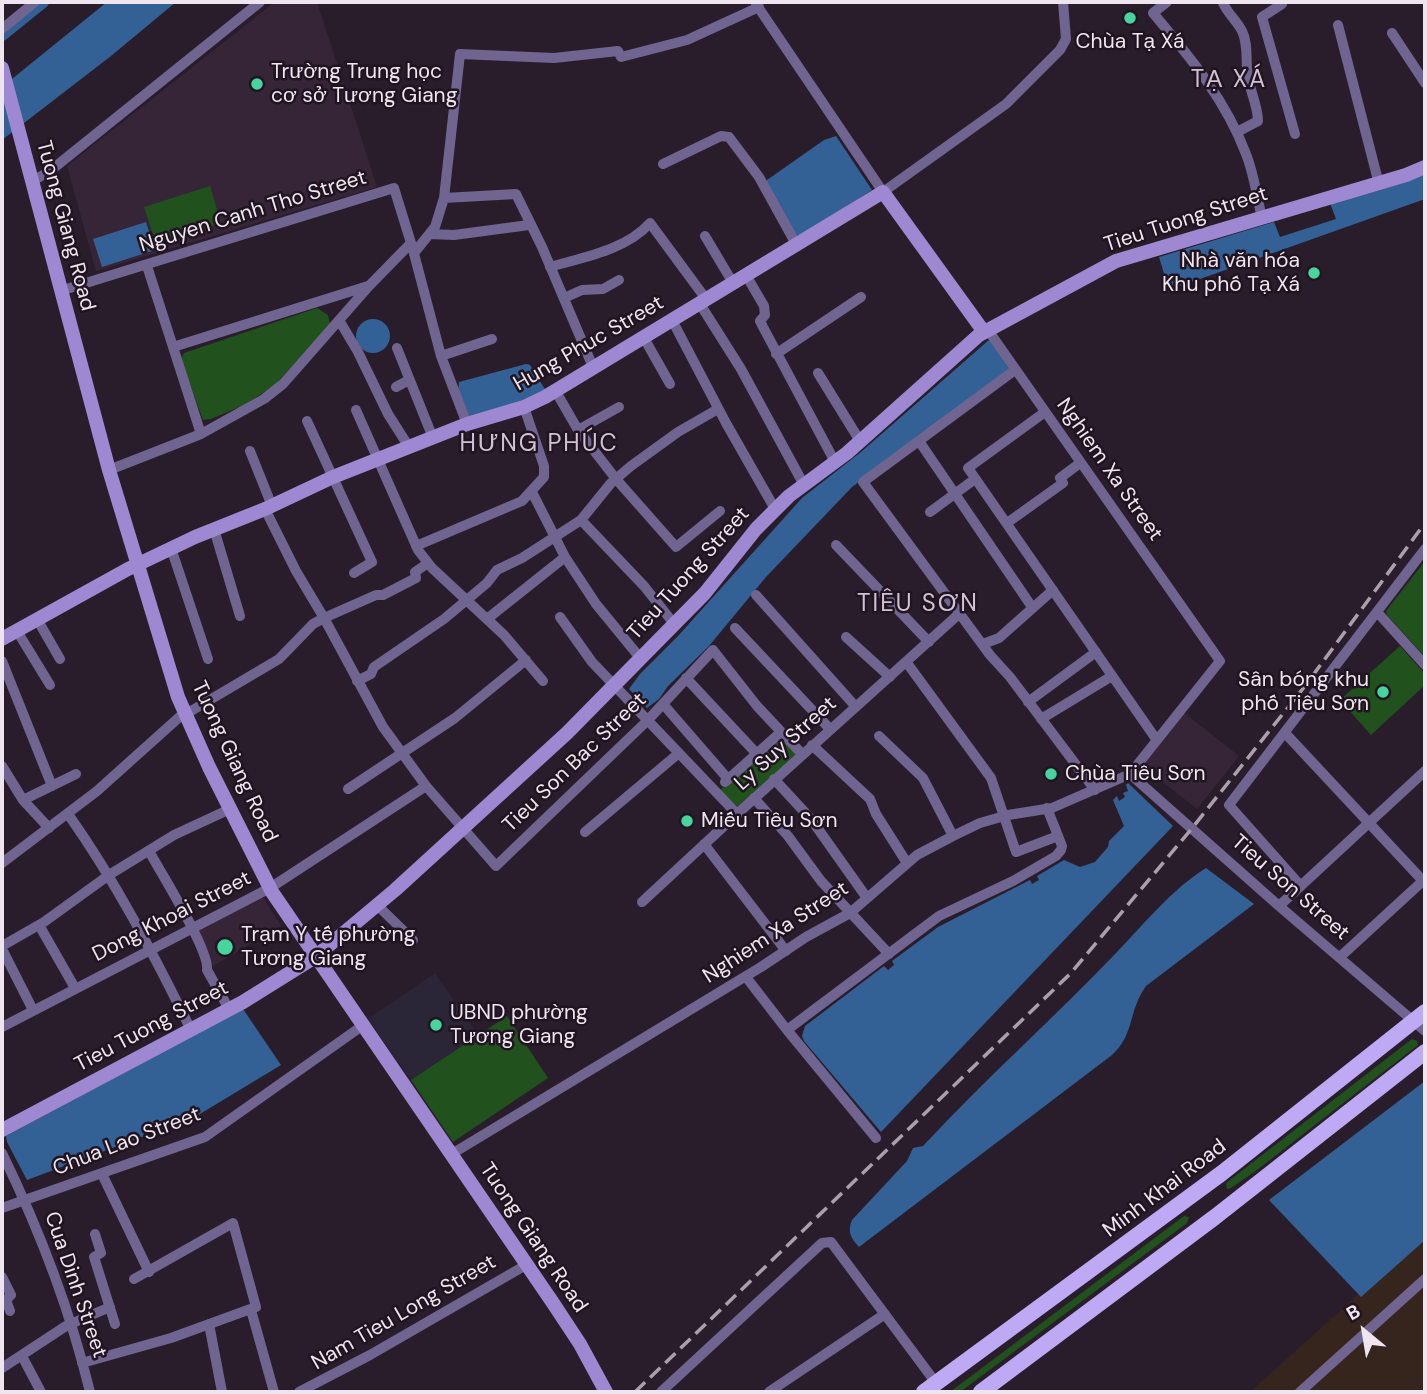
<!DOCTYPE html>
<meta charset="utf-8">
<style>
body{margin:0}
#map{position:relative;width:1427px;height:1394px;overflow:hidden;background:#2a1d2b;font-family:"DM Sans",sans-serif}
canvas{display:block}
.frame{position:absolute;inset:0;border:4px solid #eee5ee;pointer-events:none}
.north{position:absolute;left:1329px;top:1296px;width:70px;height:70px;-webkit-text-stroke:5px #201421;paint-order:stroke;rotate:330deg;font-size:19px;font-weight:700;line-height:28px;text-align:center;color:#eee5ee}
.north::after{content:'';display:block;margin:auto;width:24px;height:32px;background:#eee5ee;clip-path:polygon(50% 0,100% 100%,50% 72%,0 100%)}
</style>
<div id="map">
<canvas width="1427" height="1394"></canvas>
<div class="frame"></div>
<div class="north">B</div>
</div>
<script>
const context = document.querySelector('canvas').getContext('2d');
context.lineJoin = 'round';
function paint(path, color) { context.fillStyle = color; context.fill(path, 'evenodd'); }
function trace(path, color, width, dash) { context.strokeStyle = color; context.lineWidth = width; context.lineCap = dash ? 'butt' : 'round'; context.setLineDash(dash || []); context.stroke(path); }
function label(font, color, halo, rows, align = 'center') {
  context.font = font + ' "DM Sans",sans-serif'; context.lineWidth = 5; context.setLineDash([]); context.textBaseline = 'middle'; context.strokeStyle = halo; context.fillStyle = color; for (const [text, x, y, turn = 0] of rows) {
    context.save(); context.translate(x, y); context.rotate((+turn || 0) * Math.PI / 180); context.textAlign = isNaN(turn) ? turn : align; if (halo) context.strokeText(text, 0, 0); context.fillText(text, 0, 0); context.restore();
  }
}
paint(new Path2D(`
 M435,973L478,1035L411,1080L368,1019Z`), '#2b2637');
paint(new Path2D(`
 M1425,1234V1392H1250Z`), '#36251d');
paint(new Path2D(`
 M275,2H317L377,187L96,271L67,166Z
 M1182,711L1239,756L1197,809L1140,764Z
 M262,896L281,926L213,966L194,928Z`), '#362537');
paint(new Path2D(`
 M210,186L221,223L156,244L144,207Z
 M317,308L328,315L330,324L274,386L244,405L211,419L203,420L181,359L184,353Z
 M1425,561V657L1387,615L1386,611Z
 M1400,646L1425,674V685L1371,735L1340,700Z
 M782,735L798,754L737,807L720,790Z
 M507,1016L548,1078L453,1142L411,1080Z
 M1412,1039L1417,1041L1418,1045L1257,1170L1231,1188L1227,1189L1226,1183Z
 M1184,1216L1189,1217L1187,1223L960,1392H950Z`), '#21511d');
paint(new Path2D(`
 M107,2H176L111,56L2,140V87Z
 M836,136L872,190L801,236L795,235L766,185L767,180L824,140Z
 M1425,167V199L1169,290L1159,257L1274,222L1280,237L1336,219L1330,203Z
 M146,222L155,250L102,267L93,239Z
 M356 336a17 17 0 1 1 34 0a17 17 0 1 1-34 0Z
 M990,339L1010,370L852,487L766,577L709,646L668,686L659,699L647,708L629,689L640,674L678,636L802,498L861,452Z
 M526,364L530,365L546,391L471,420L458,392L459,382Z
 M1128,783L1173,826L881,1132L804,1041L802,1036L805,1026L884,966L888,970L894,965L892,961L938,927L1030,880L1032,884L1039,880L1037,876L1064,860L1080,867L1095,862L1108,847L1109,841L1124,826L1113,800L1117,796L1119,801L1125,797L1123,793L1128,791L1126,785Z
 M1206,868L1254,904L1146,986C1128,1011 1135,1034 1112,1055L859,1247C851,1238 847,1232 852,1220L907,1161L913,1148L923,1146C985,1079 1054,1018 1117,952C1145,923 1171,890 1206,868Z
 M243,1009L281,1065L195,1117L27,1180L7,1142L6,1136Z
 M1425,1081V1240L1361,1297L1269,1200Z`), '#346195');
trace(new Path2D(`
 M2,35L43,2`), '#346195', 12);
trace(new Path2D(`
 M1167,2L1153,13C1189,56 1226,100 1246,154C1254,174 1257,197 1262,218
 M1225,2L1223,3C1228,14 1237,21 1242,31C1249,45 1245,62 1248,77C1250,91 1258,106 1258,121L1237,132
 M1281,2L1282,4L1262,17L1295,134
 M756,4L883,192L1006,104L1060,50L1066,39L1063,2
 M1338,25L1379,184
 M2,29L35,2
 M1392,33L1425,83
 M663,164L721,136L729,137L759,177L796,244
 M31,182L50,171L260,2
 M444,198L516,194L542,247L593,367
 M430,234L454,235L529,225
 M705,236L733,283
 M412,246L441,356L467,424
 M414,253L435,227L444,198L460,54L554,58L618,51L621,57L687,40L759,7
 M147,266L201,434
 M550,267C584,257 626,250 650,223L706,299
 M746,275L764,306L765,315L760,321L763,327L835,462
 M60,291L394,188L411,243L369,286L283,384L264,399L201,434L109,470
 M564,298L582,290L603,289L619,280
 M700,304L741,369L804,485
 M339,320L358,352L388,414L409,447
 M672,320L726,423L775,509
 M644,338L670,384
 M173,347L368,286
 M397,348L433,438
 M776,354L861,297
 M441,356L492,339
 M1015,370L863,482L990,655L1010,677L1095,790
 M818,373L860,441
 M396,387L409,380
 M555,390L578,430L616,479L676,547L720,511
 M356,410L418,550L432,568L504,635L543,681
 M1045,412L968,468L1156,739
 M307,421L372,562L354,573
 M578,430L619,407
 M919,441L1032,607
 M250,451L272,506
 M532,492L565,557
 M265,509L296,571L324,618L376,595H383L416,578L415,572L428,563
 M930,512L975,479
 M581,520L644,586L675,625
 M1007,523L1063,483L1060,478L1080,463
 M214,529L240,616
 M836,545L929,642
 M416,546L522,501L544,477V466L524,407
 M171,548L208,659
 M756,595L856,707
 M1377,612L1425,665
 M560,617L592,662L737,814L960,613
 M37,619L60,659
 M487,619L565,557L596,604L641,659
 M735,628L830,729
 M17,631L50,685
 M846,637L890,677
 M983,644L999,638L1053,590
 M2,661L52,786
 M907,663L991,778L1016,852L1058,836
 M686,678L757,754
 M357,681L371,674L374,667L444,619L487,583L497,570L522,558L581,520L611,483L631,466L678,432L718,409
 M1028,702L1096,652
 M663,704L728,779
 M186,714L279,659L313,624L324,618L383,727L426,786L496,866L647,721L713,650L757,706L802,754
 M1041,719L1112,676
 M1285,733L1425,883
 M879,736L923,778L953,836
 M812,745L870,799L876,814L907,863
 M2,766L23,800L49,828
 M1130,774L1279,906L1425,1031
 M774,779L811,819L867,898
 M725,782L781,732
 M348,789L455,718L526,660
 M754,798L788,836L821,881L889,954
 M23,800L76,774
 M68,814C116,882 154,955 191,1030
 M585,832L679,753
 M704,844L786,951
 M149,851C161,873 210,951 207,970L229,1009
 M2,863L97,791L185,712
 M1300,885L1229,805L1425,549
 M642,902L737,814
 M377,905L413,940
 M1279,906L1425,771
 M39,925L75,988
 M2,946L44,922L109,875L174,835L230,809
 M2,949L33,1010
 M1340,957L1425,879
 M746,977L787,1030L939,916L1013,881L1056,856L1061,850L1062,846L1047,808
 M2,1027L270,888L426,786
 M787,1030L876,1138
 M2,1153C39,1229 70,1310 90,1392
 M450,1155L761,967L806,937L850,913L917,855L953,836L980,823L1008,815L1052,808L1130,774L1220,661L988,330
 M102,1174L149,1272
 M2,1208L205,1137L362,1026
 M95,1234L101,1253L94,1257L115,1324
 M2,1277L11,1295L6,1300L10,1311
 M251,1310L274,1392
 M209,1324L222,1392
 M22,1356L41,1392
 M82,1363L171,1338L256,1307L233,1223L134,1279
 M2,1368L66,1326L110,1307
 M299,1392L370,1355L526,1265
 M661,1392L822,1243L831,1242L936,1383
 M769,1392L885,1314
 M1300,1392L1425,1279`), '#706491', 10);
trace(new Path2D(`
 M2,68L109,470L178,697L209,767L272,892L553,1303L580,1344L606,1392
 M2,639L128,569L195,537L265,509L333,477L467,424L524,407L545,397L883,192L984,332
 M2,1130L243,1002L315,957L395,890L567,733L705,593L756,529L789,496L847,453L979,335L1116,261L1406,175L1425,167`), '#9e88d1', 14);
trace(new Path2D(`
 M924,1392L1222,1173L1425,1012
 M981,1392L1215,1217L1425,1052`), '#bea9f4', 16);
trace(new Path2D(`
 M635,1392L1071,973L1193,827L1305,686L1425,523`), '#aaa0ab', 3.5, [14, 7]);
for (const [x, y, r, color] of [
 [1130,18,7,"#47d49d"],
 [257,84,7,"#47d49d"],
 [1314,273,7,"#47d49d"],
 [1383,692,7,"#47d49d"],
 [1051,774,7,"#47d49d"],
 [687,821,7,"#47d49d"],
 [225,947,9,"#47d49d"],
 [436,1025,7,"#47d49d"]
]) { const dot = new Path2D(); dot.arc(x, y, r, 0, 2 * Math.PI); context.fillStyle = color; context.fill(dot); trace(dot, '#201421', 2.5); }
label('21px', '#eee5ee', '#201421', [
 ["Chùa Tạ Xá",1130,42,"center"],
 ["Trường Trung học",271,72],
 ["cơ sở Tương Giang",271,96],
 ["Nhà văn hóa",1300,261,"right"],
 ["Khu phố Tạ Xá",1300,285,"right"],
 ["Sân bóng khu",1369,680,"right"],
 ["phố Tiêu Sơn",1369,704,"right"],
 ["Chùa Tiêu Sơn",1065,774],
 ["Miếu Tiêu Sơn",701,821],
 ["Trạm Y tế phường",241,935],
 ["Tương Giang",241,959],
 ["UBND phường",450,1013],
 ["Tương Giang",450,1037]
], 'left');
label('21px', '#eee5ee', '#201421', [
 ["Nguyen Canh Tho Street",253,212,-17],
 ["Tieu Tuong Street",1186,220,-18],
 ["Tuong Giang Road",65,226,75],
 ["Hung Phuc Street",589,344,-30],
 ["Nghiem Xa Street",1109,470,55],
 ["Tieu Tuong Street",689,574,-48],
 ["Ly Suy Street",786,744,-42],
 ["Tuong Giang Road",234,762,65],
 ["Tieu Son Bac Street",575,763,-44],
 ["Tieu Son Street",1290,888,41],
 ["Dong Khoai Street",172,917,-27],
 ["Nghiem Xa Street",776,933,-33],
 ["Tieu Tuong Street",152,1027,-28],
 ["Chua Lao Street",127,1142,-21],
 ["Minh Khai Road",1165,1189,-37],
 ["Tuong Giang Road",533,1238,56],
 ["Cua Dinh Street",75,1285,71],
 ["Nam Tieu Long Street",404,1313,-30]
]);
context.letterSpacing = '2px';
label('24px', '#d2c1d4', '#201421', [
 ["TẠ XÁ",1229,81],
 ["HƯNG PHÚC",539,445],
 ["TIÊU SƠN",918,605]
]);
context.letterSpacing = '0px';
</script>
